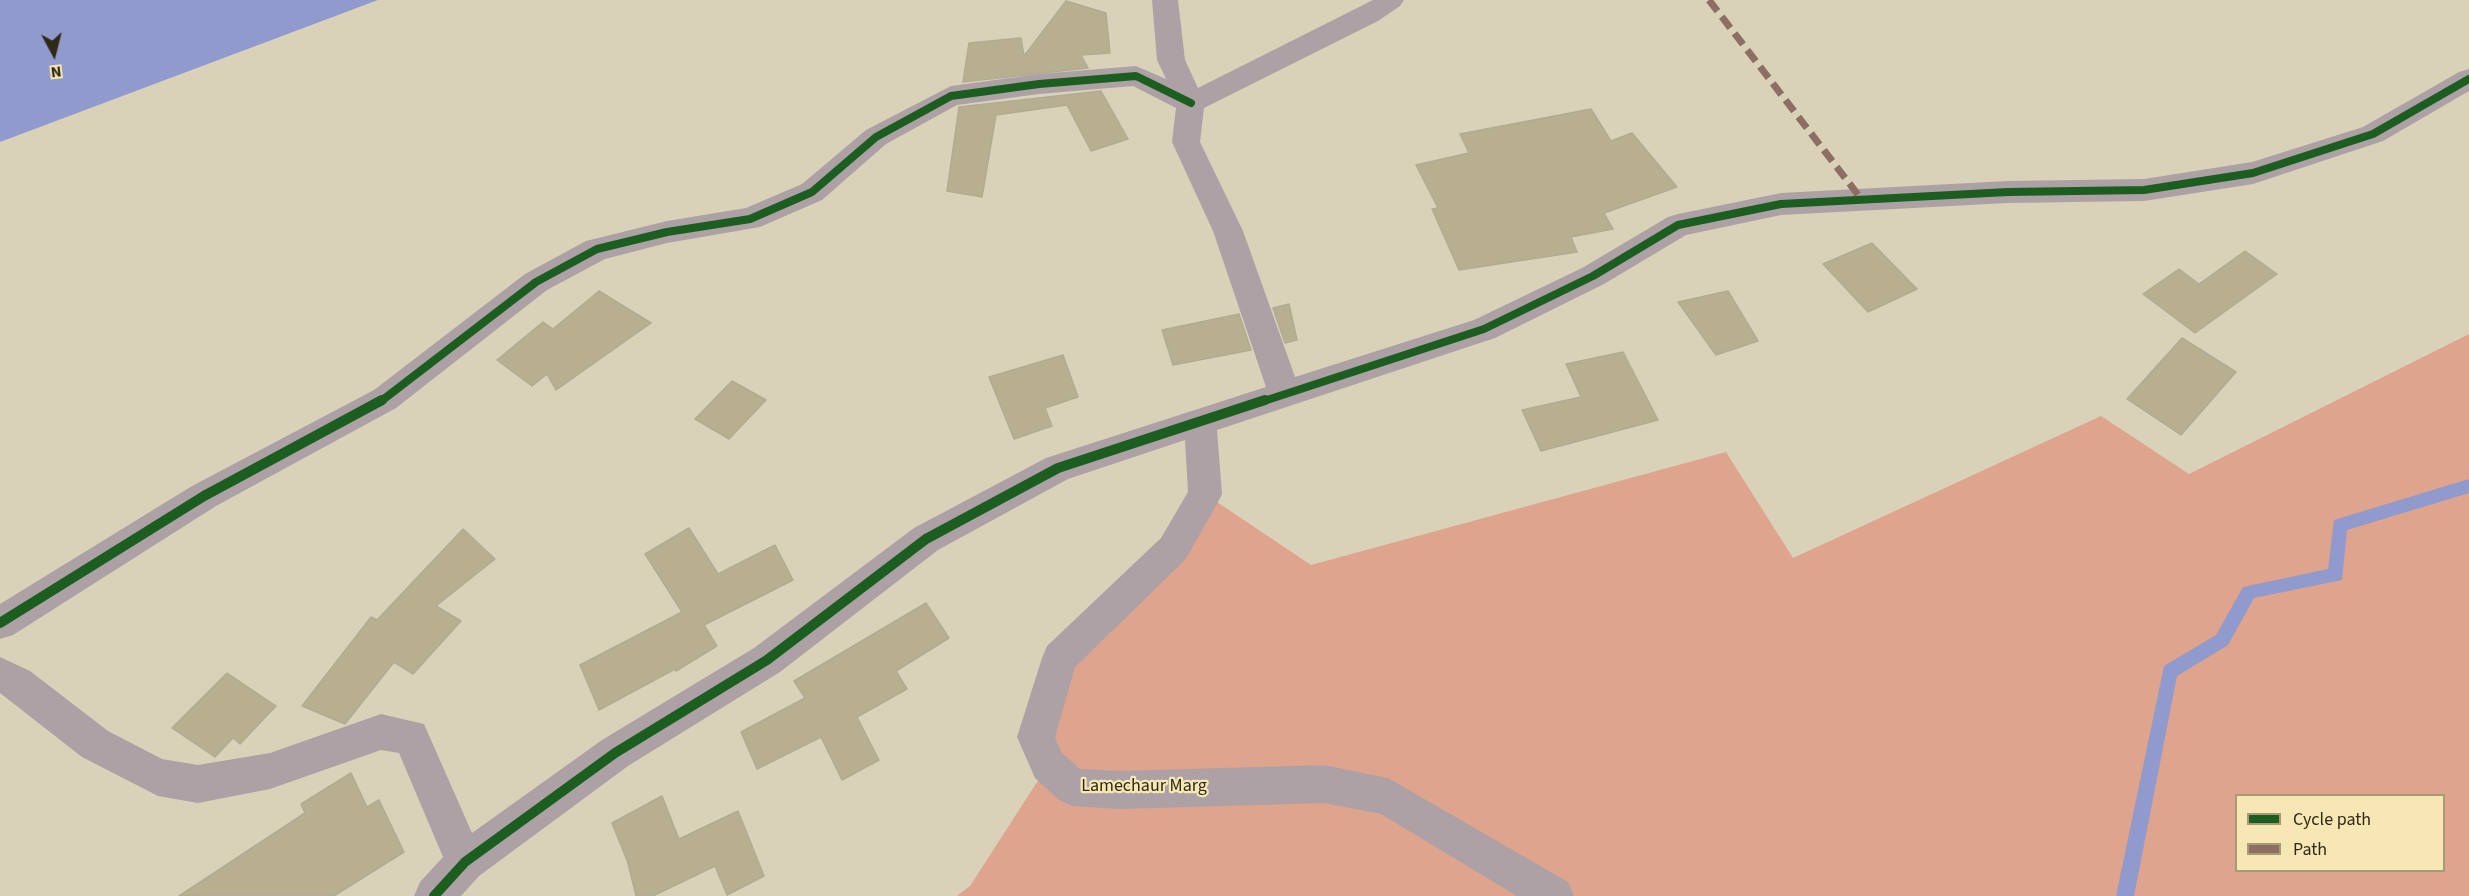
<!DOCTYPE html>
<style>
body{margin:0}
#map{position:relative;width:2469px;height:896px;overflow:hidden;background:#dad2b8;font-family:"Source Sans 3",sans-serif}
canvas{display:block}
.legend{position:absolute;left:2235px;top:794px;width:210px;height:78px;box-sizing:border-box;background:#f7e7b5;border:2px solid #a79b75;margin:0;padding:8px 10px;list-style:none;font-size:18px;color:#2f2916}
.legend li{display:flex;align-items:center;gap:12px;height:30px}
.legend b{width:30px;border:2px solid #a79b75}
.north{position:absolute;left:24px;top:24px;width:60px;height:60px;-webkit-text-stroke:4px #f7e7b5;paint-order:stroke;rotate:173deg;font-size:16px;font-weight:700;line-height:24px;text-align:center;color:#2f2916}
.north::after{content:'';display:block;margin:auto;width:21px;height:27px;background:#2f2916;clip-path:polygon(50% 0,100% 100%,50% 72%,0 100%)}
</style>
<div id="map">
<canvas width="2469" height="896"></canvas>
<ul class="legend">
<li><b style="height:8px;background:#1b5e20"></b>Cycle path</li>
<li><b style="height:8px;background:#8d6e63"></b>Path</li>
</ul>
<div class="north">N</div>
</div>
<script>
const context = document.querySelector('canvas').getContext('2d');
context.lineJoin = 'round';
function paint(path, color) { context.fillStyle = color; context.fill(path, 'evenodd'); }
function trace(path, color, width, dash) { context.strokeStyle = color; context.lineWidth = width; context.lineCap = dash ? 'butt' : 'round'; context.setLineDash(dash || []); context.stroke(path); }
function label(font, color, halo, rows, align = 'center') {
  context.font = font + ' "Source Sans 3",sans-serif'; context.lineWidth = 4.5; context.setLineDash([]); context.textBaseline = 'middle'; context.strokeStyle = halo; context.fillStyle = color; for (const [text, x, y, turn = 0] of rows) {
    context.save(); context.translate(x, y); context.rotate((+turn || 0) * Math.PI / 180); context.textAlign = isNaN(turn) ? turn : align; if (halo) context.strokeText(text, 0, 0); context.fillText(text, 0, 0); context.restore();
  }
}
paint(new Path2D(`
 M2469,334V896H957L970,886L1048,765L1060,658L1205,494L1311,565L1726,452L1793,558L2101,416L2189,474ZM2236,796H2444V870H2236Z`), '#dea48d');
paint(new Path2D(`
 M0,0H378L0,142Z`), '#909acc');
paint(new Path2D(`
 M2469,479V493L2347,530L2342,580L2254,598L2228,645L2177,676L2134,896H2116L2164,666L2216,635L2243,587L2328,569L2334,520Z`), '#909acc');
const building = new Path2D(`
 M1066,1L1106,13L1110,53L1081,55L1088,68L963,82L969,43L1021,38L1024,56Z
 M1101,91L1128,139L1091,151L1067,105L996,115L982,197L947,191L959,107Z
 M1591,109L1611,141L1632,133L1677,187L1604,213L1613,229L1571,237L1577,252L1459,270L1432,209L1438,208L1416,165L1469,153L1460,134Z
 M1872,243L1917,289L1868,312L1823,264Z
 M2245,251L2277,274L2195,333L2143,294L2179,269L2199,284Z
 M599,291L651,323L556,390L547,374L532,386L497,360L543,322L553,329Z
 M1728,291L1758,341L1716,355L1678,302Z
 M1289,304L1297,340L1285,343L1273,308Z
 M1239,314L1251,350L1173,365L1162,330Z
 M2182,338L2236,372L2181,435L2127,399Z
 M1623,352L1658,420L1541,451L1522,410L1581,397L1566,364Z
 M1063,355L1078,397L1045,408L1052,426L1014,439L989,377Z
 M732,381L766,400L729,439L695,419Z
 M689,528L718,574L775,545L793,580L704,625L717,646L676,671L675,669L599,710L580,665L682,612L645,554Z
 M463,529L495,559L436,606L461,621L413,674L394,662L345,724L302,706L371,617L377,620Z
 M926,603L949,638L896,671L907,689L857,717L879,760L842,780L821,737L757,769L741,732L805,698L794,681Z
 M227,673L276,706L240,744L233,738L215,757L172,728Z
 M351,773L367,807L379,800L404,852L334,896H179L305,813L301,804Z
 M662,796L679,839L738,811L764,876L727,895L715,866L653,896H636L628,863L612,823Z`);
paint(building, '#b8af90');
trace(building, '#b1ab96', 1.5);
paint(new Path2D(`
 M1152,0H1178L1185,60L1198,88L1373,0H1404L1400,6L1378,21L1204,108L1200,142L1243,231L1295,377L1474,320L1582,268L1668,217L1678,214L1781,193L2008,181L2144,179L2252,162L2363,127L2459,72L2469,69V91L2383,141L2253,184L2144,201L2008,203L1781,215L1686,235L1604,284L1495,338L1217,430L1222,494L1217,504L1185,560L1075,667L1055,737L1061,752L1080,769L1120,771L1324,765L1388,778L1568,882L1574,896H1517L1381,814L1324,803L1120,809L1072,806L1059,800L1035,778L1017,737L1042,658L1047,646L1161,538L1188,492L1185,440L1068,479L938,550L780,672L628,766L479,876L461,896H414L420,882L443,857L399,753L381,750L270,789L198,803L158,796L82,757L0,693V657L30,671L108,731L162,759L198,765L270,753L381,714L424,724L472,833L602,740L754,648L914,528L1046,458L1266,387L1213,231L1172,142L1176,108L1133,86L1039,94L957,105L886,144L822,200L760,227L667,243L605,259L547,290L396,408L216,506L13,635L0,639V604L192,486L374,390L525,274L586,241L667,221L746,208L802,184L866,130L951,86L1039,74L1136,66L1166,79L1157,60Z`), '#ada1a5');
trace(new Path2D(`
 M1709,0L1862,200`), '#8d6e63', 7, [14, 7]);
trace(new Path2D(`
 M380,402L536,282L597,249L667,232L750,219L812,192L876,137L951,96L1039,84L1136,76L1191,103
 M1261,402L1484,329L1593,276L1678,225L1781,204L2008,192L2144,190L2253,173L2373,134L2469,79`), '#1b5e20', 8);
trace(new Path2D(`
 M0,623L204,496L382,400
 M434,896L465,862L615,753L767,660L926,539L1058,468L1265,400`), '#1b5e20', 10);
label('18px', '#2f2916', '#f7e7b5', [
 ["Lamechaur Marg",1144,787]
]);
</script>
